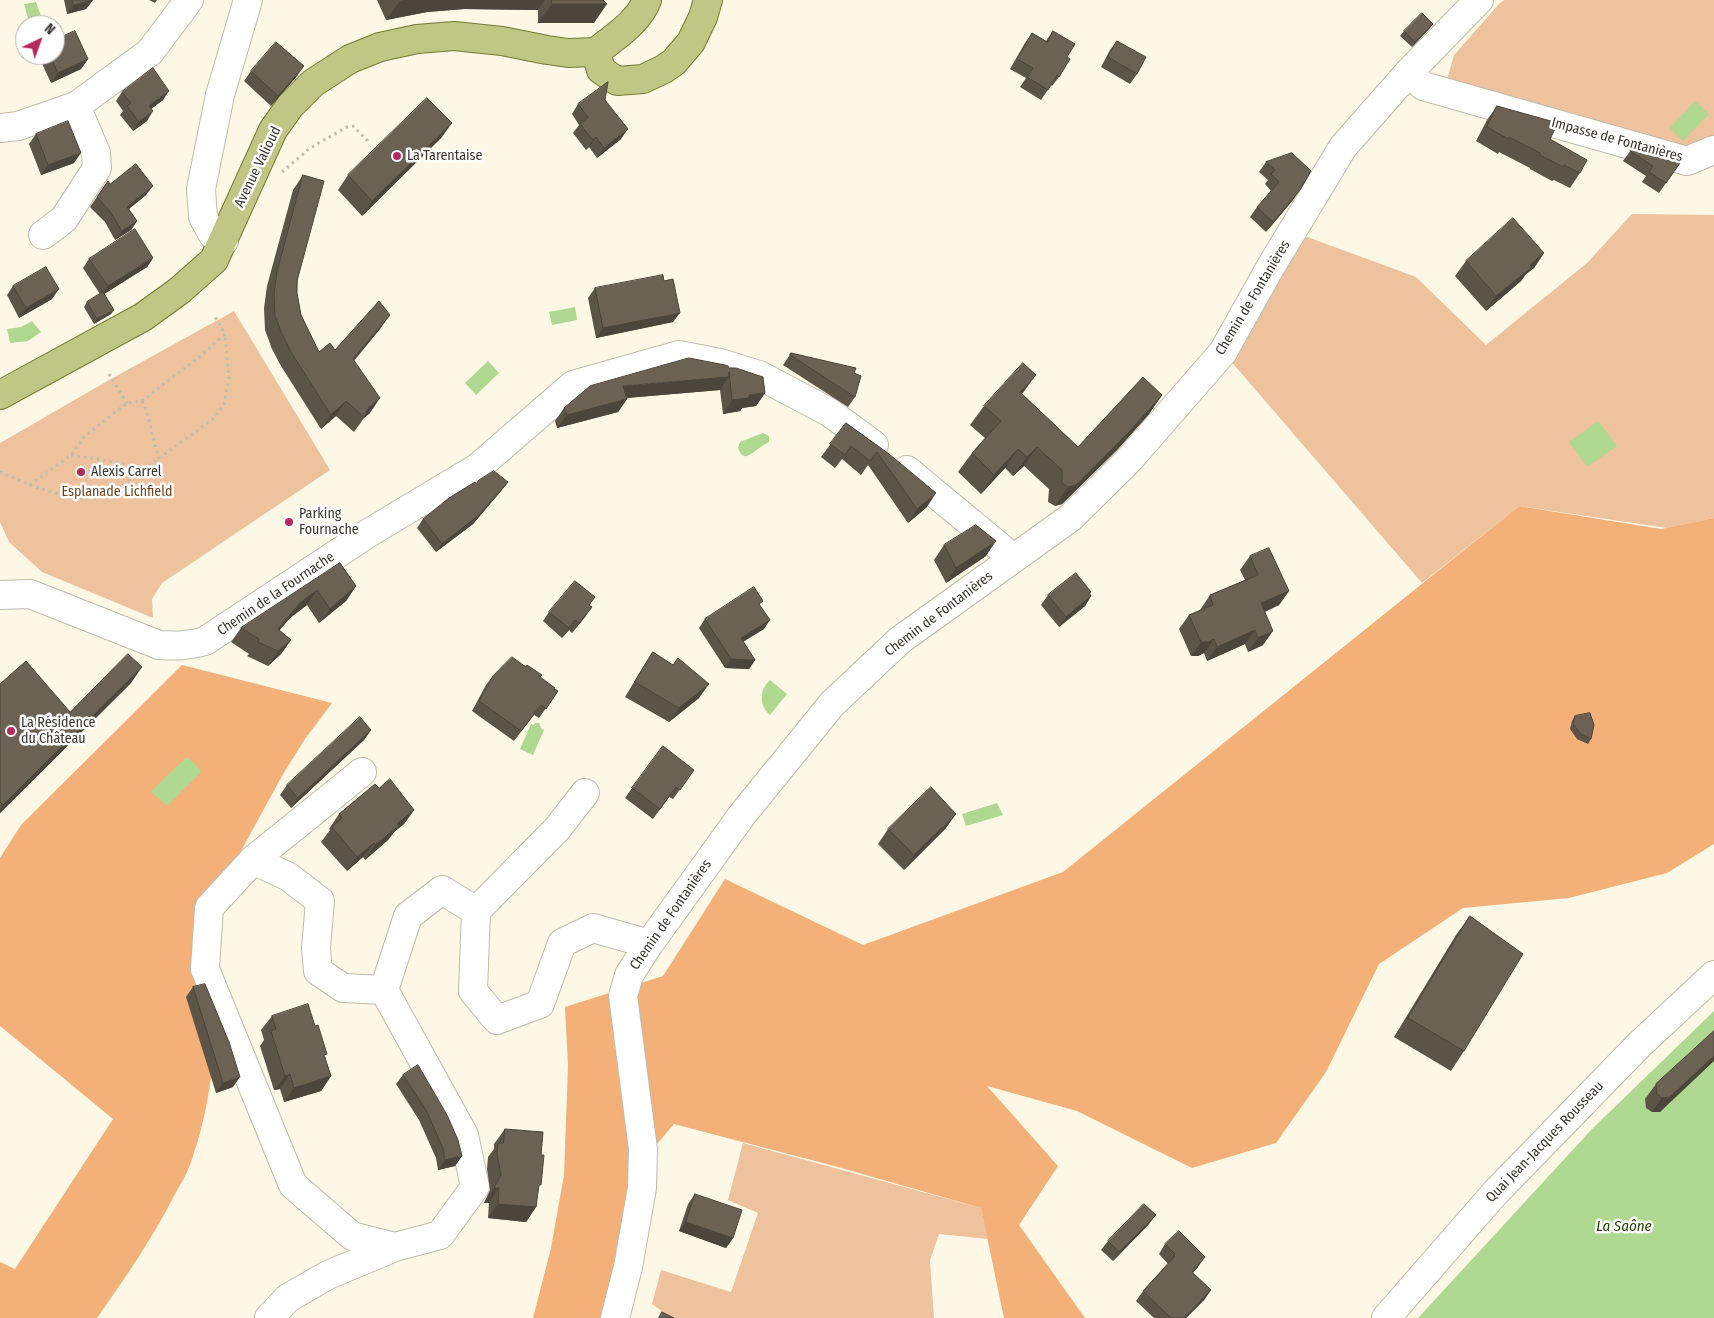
<!DOCTYPE html>
<meta charset="utf-8">
<style>
body{margin:0}
#map{position:relative;width:1714px;height:1318px;overflow:hidden;background:#fcf8e5;font-family:"Fira Sans Condensed",sans-serif}
canvas{display:block}
.north{position:absolute;left:15px;top:15px;width:50px;height:50px;box-sizing:border-box;background:#fff;border:1px solid #afafac;border-radius:50%;rotate:42deg;font-size:14px;font-weight:700;line-height:20px;text-align:center;color:#38362f}
.north::after{content:'';display:block;margin:auto;width:18px;height:22px;background:#b6295c;clip-path:polygon(50% 0,100% 100%,50% 72%,0 100%)}
</style>
<div id="map">
<canvas width="1714" height="1318"></canvas>
<div class="north">N</div>
</div>
<script>
const context = document.querySelector('canvas').getContext('2d');
context.lineJoin = 'round';
function paint(path, color) { context.fillStyle = color; context.fill(path, 'evenodd'); }
function trace(path, color, width, dash) { context.strokeStyle = color; context.lineWidth = width; context.lineCap = dash ? 'butt' : 'round'; context.setLineDash(dash || []); context.stroke(path); }
function label(font, color, halo, rows, align = 'center') {
  context.font = font + ' "Fira Sans Condensed",sans-serif'; context.lineWidth = 5; context.setLineDash([]); context.textBaseline = 'middle'; context.strokeStyle = halo; context.fillStyle = color; for (const [text, x, y, turn = 0] of rows) {
    context.save(); context.translate(x, y); context.rotate((+turn || 0) * Math.PI / 180); context.textAlign = isNaN(turn) ? turn : align; if (halo) context.strokeText(text, 0, 0); context.fillText(text, 0, 0); context.restore();
  }
}
paint(new Path2D(`
 M1504,0H1714V142L1687,153L1446,83L1454,55L1499,4Z
 M1632,214L1714,215V518L1667,528L1519,506L1422,583L1223,352L1291,231L1416,277L1486,345L1587,263Z
 M234,311L330,470L162,583L152,599L153,618L42,572L9,542L0,522V443L111,379Z
 M743,1143L981,1208L988,1239L939,1234L930,1260L934,1318H672L652,1304L661,1270L731,1292L758,1213L728,1200Z`), '#efc29e');
paint(new Path2D(`
 M1519,506L1661,529L1714,518V844L1667,873L1569,898L1463,908L1379,964L1326,1072L1276,1143L1192,1168L1077,1111L987,1086L1058,1166L1019,1225L1085,1318H1004L981,1208L838,1167L674,1124L639,1165L607,1318H533L551,1248L564,1175L568,1066L565,1007L663,976L725,879L863,945L1063,872Z
 M182,665L332,703L305,739L283,774L229,873L223,891C218,977 221,1081 191,1162C187,1174 180,1185 174,1196C152,1239 125,1278 97,1318H0V1262L15,1269L113,1119L0,1026V858L21,825Z`), '#f4b079');
paint(new Path2D(`
 M36,2L43,22L30,25L24,4Z
 M1695,101L1709,114L1683,141L1670,128Z
 M575,307L577,320L552,325L549,312Z
 M32,321L41,332L28,341L10,343L7,329L21,327Z
 M488,361L499,373L476,395L465,383Z
 M1598,421L1617,446L1587,467L1569,442Z
 M763,433L769,436V442C766,444 761,446 758,449C750,455 743,462 738,448L740,442Z
 M770,680L787,694L770,715C759,705 759,690 770,680Z
 M535,723H539L541,728L544,730L533,755L520,749L531,724L534,725Z
 M187,757L199,768L201,772L169,804L166,805L152,793V790Z
 M997,803L1003,815L966,826L962,814Z
 M1714,1011V1318H1418L1592,1129Z`), '#afd890');
const minor = new Path2D(`
 M1409,72L1423,86L1687,161L1714,150
 M0,128L18,126L76,106L150,52L189,0
 M43,235L64,219L97,168L96,153L76,106
 M224,241L213,235L203,217L201,189L220,95L248,0
 M907,470L1013,558
 M0,595L30,594L159,645C176,646 189,646 205,641L367,534L477,468L573,385L679,355L720,363L759,375L829,412L874,445
 M253,860L289,877L320,901L316,948L318,971L343,988L384,990L464,1135L475,1187L440,1235L395,1247L352,1236L293,1185L205,969L209,908L253,860L362,772
 M476,911L557,829L585,793
 M384,990L408,916L442,890L476,911L473,991L497,1020L540,1004L562,943L593,928L649,944
 M269,1318L288,1298L328,1275L395,1247
 M615,1318L628,1267L642,1188L643,1149L623,996L629,975L649,944L742,815L832,704L900,640L1070,518L1128,461L1223,352L1270,268L1343,147L1409,72L1479,0
 M1386,1318L1495,1193L1639,1045L1714,975`);
const major = new Path2D(`
 M596,52L601,70L617,81L643,79L664,69L674,62L691,42L703,17L708,0
 M596,52C614,37 638,23 647,0
 M0,395L143,317L179,291L214,260L273,130L290,106L313,83L350,59L380,47L417,39L454,36L502,41L547,50L568,53L596,52`);
trace(minor, '#c0bcaa', 30);
trace(major, '#757b30', 30);
trace(new Path2D(`
 M282,172L310,148L347,127L353,126L370,143
 M109,374L127,403
 M142,401C151,420 152,439 159,459
 M71,455L115,462L143,469
 M0,472L30,485L71,455L84,437L127,403L142,401L203,354L225,334L214,315
 M30,485L70,498H96L122,485L213,419L224,405L229,379L225,335`), '#c1beae', 3, [2.5, 4]);
trace(minor, '#fff', 28);
trace(major, '#c0c683', 28);
paint(new Path2D(`
 M64,0H93L86,9L67,14Z
 M149,0H157L155,3Z
 M377,0H603L594,23H538V10L464,9L427,12L386,20Z
 M1433,24L1429,29L1412,47L1400,36L1404,31Z
 M1053,31L1067,57L1059,77L1052,86L1051,85L1041,100L1020,87L1026,78L1010,69L1025,43L1032,33L1046,41Z
 M1117,41L1137,74L1130,84L1101,67L1110,50Z
 M38,55H55L88,59L81,69L51,83Z
 M251,71L297,76L271,106L244,81Z
 M122,92L163,100L151,109L147,121L133,131L120,115L123,111L116,101Z
 M605,100L621,139L597,158L589,147L586,150L573,133L579,125L572,114L578,104Z
 M1497,106L1550,139L1580,173L1570,188L1554,180L1552,181L1530,169V168L1499,152L1498,154L1476,141L1487,120Z
 M36,134L74,163L41,175L29,144Z
 M442,137L362,216L338,190L348,175Z
 M1631,150L1680,163L1659,193L1642,182L1646,176L1623,161Z
 M1292,153L1293,200L1266,232L1250,217L1257,207L1271,191L1265,184L1268,180L1259,172L1266,162Z
 M303,175L297,293L301,315L319,352L335,350L380,329L354,361L370,413L364,418L354,432L336,416L321,429L281,366L272,349L265,330L264,308L267,286L293,190Z
 M108,181L110,184L146,195L129,209L137,221L131,230L115,240L105,222L90,207Z
 M1544,253L1534,268L1526,274L1521,281L1486,311L1455,276L1466,261Z
 M153,258L147,267L104,294L111,314L94,324L84,307L87,302L100,294L83,268L89,259Z
 M13,286L52,299L19,318L7,295Z
 M595,288L673,322L596,338L588,298Z
 M791,353L854,373L855,397L848,407L783,365Z
 M729,368L765,393L756,406L742,408L740,411L723,414L720,390L627,398V399L618,412L557,428L555,421L564,408Z
 M1022,394L1078,447L1162,395L1149,414L1117,450L1062,504L1055,506L1048,502L1049,489L1024,466L1013,476L1005,468L981,494L958,472L972,453L985,438L970,425L984,406Z
 M846,423L889,454L927,507L908,523L868,465L861,475L842,459L835,468L821,457Z
 M508,482L501,491L473,524L436,552L417,528L423,519L476,484Z
 M944,545L986,556L946,583L934,560Z
 M1250,556L1289,591L1279,605L1265,612L1263,645L1248,652L1245,644L1207,661L1204,653L1198,656H1191L1179,629L1189,615L1200,610L1210,595L1245,580L1240,570Z
 M340,563L356,586L346,601L319,623L307,605L290,618L279,630L291,640L281,654L268,666L247,656L249,654L231,642L241,628Z
 M1091,592L1090,594L1091,596L1085,606L1059,627L1041,605L1048,595Z
 M761,606L764,629L743,641L755,660L749,669L725,668L699,628L705,619Z
 M592,607L585,617L572,633L569,630L562,638L543,621L549,612Z
 M653,652L699,698L669,722L625,697L643,667Z
 M493,676L540,677L558,691L539,718L534,715L514,741L472,711L486,685Z
 M131,683L0,813V684L70,712Z
 M1575,716L1591,739L1588,744L1577,739L1570,729L1572,721Z
 M371,730L364,740L291,808L280,795L287,785Z
 M694,770L673,799L669,797L653,819L625,798L632,788Z
 M379,788L414,810L404,824L394,832L388,840L365,860L363,857L347,871L321,842L330,830L329,829L339,814Z
 M946,828L904,870L878,844L888,829Z
 M1470,916L1464,1051L1451,1071L1394,1037L1456,935Z
 M193,987L233,1087L216,1093L186,997Z
 M272,1016L325,1057L331,1076L321,1091L284,1102L280,1089L274,1090L260,1046L264,1040L261,1030Z
 M1714,1031L1660,1112H1652L1646,1108L1645,1099L1656,1084Z
 M403,1075L462,1156L455,1166L438,1170L436,1158L419,1120L396,1084Z
 M505,1129L538,1189L536,1207L526,1222L488,1218L489,1203H484L490,1190L487,1169L488,1157L494,1149V1144Z
 M695,1194L733,1238L726,1248L679,1231L688,1204Z
 M1149,1224L1113,1261L1101,1250L1108,1241Z
 M1165,1244L1198,1267L1193,1273L1211,1290L1204,1300L1186,1318H1154L1136,1301L1143,1291L1168,1264L1159,1254Z`), '#5d5448');
paint(new Path2D(`
 M93,0L86,9L67,14L74,5Z
 M404,0H545L538,10L464,9L427,12L386,20L400,1Z
 M552,4H607L594,23H538Z
 M1433,24L1429,29L1412,47L1415,42Z
 M88,59L81,69L51,83L58,73Z
 M304,66L297,76L271,106L278,96Z
 M169,91L163,100L143,115L149,106Z
 M153,111L147,121L133,131L139,122Z
 M452,123L442,137L362,216L372,201Z
 M628,129L621,139L597,158L604,148Z
 M596,137L589,147L586,150L593,140Z
 M81,153L74,163L41,175L48,165Z
 M153,186L146,195L120,216L127,207Z
 M1300,190L1293,200L1266,232L1273,222Z
 M137,221L131,230L115,240L122,231Z
 M1544,253L1534,268L1526,274L1521,281L1486,311L1496,296Z
 M153,258L147,267L101,296L108,286Z
 M59,289L52,299L19,318L26,308Z
 M114,310L111,314L94,324L97,319Z
 M680,313L673,322L596,338L603,328Z
 M390,315L380,329L342,373L353,359Z
 M1036,375L1022,394L1020,392Z
 M729,377L720,390L614,399L623,386Z
 M765,393L756,406L742,408L740,411L723,414L732,400L749,395Z
 M1162,395L1149,414L1117,450L1062,504L1055,506L1068,487Z
 M380,398L370,413L364,418L369,407Z
 M627,399L618,412L557,428L567,415Z
 M346,401L336,416L321,429L331,415Z
 M1037,447L1024,466L1013,476L1027,457Z
 M1018,449L1005,468L981,494L994,475Z
 M508,482L501,491L473,524L436,552L442,544Z
 M936,493L927,507L908,523L917,509Z
 M996,541L986,556L946,583L956,568Z
 M356,586L346,601L319,623L330,609Z
 M317,590L307,605L290,618L268,644L278,629L300,603Z
 M1289,591L1279,605L1251,617L1261,603Z
 M1091,596L1085,606L1059,627L1066,617Z
 M592,607L585,617L572,633L579,623Z
 M575,620L569,630L562,638L569,628Z
 M770,620L764,629L735,647L741,638Z
 M1255,630L1245,644L1207,661L1217,647Z
 M1273,631L1263,645L1248,652L1258,638Z
 M1214,639L1204,653L1198,656H1191L1201,642Z
 M291,640L281,654L268,666L278,651Z
 M731,659L755,660L749,669L725,668Z
 M142,667L131,683L0,813V810L3,805Z
 M709,684L699,698L669,722L679,708Z
 M371,730L364,740L291,808L298,798Z
 M414,810L404,824L394,832L388,840L365,860L375,845L397,824Z
 M956,814L946,828L904,870L914,855Z
 M374,843L363,857L347,871L357,857Z
 M1714,1056V1061L1660,1112H1652L1662,1098Z
 M290,1074L280,1089L274,1090L285,1076Z
 M331,1076L321,1091L284,1102L294,1088Z
 M240,1077L233,1087L216,1093L223,1083Z
 M462,1156L455,1166L438,1170L445,1160Z
 M494,1188H499L489,1203H484Z
 M498,1204L536,1207L526,1222L488,1218Z
 M1156,1215L1149,1224L1113,1261L1119,1252Z
 M686,1222L733,1238L726,1248L679,1231Z
 M1205,1257L1198,1267L1185,1281L1192,1272Z
 M1211,1290L1204,1300L1186,1318H1184Z`), '#4c453b');
const building = new Path2D(`
 M72,0H93L74,5Z
 M552,0H603L607,4H552Z
 M1422,13L1433,24L1415,42L1404,31Z
 M75,31L88,59L58,73L50,55H55V40Z
 M1053,31L1075,44L1067,57L1070,59L1059,77L1057,75L1048,90L1027,77L1033,68L1017,59L1032,33L1047,42Z
 M1117,41L1146,57L1137,74L1108,57Z
 M276,42L304,66L278,96L251,71Z
 M153,68L169,91L149,106L153,111L139,122L127,106L131,103L122,92Z
 M608,82L605,100L628,129L604,148L596,137L593,140L580,124L588,117L578,104Z
 M427,98L452,123L372,201L348,175Z
 M1497,106L1558,123L1550,139L1587,160L1580,173L1564,165L1563,167L1540,155V153L1509,137L1508,139L1487,127Z
 M68,121L81,153L48,165L36,134Z
 M1631,150L1680,163L1666,183L1649,172L1653,166L1630,151Z
 M1292,153L1311,171L1300,190L1273,222L1257,207L1279,182L1271,174L1275,170L1266,162Z
 M136,164L153,186L127,207L137,221L122,231L111,213L97,197L108,181L110,184Z
 M303,175L324,181L297,281V293L301,315L319,352L330,343L335,350L379,301L390,315L353,359L380,398L369,407L364,417L346,401L331,415L291,352L282,334L275,316L274,293L277,272Z
 M1513,218L1544,253L1530,265L1532,267L1496,296L1466,261Z
 M135,229L153,258L108,286L89,259Z
 M46,267L59,289L26,308L13,286Z
 M663,275L664,281L673,279L680,313L603,328L595,288Z
 M103,292L114,310L97,319L87,302Z
 M791,353L856,368L854,373L861,376L855,397L790,355Z
 M689,358L725,365L728,366L729,368H736L763,377L765,393L749,395V398L732,400L729,372V377L623,386L627,399L567,415L564,408L590,386Z
 M1023,363L1036,375L1020,392L1078,447L1143,377L1162,395L1130,431L1076,485L1068,487L1062,483V470L1037,447L1027,457L1018,449L994,475L972,453L1001,421L984,406Z
 M846,423L889,454L936,493L917,509L877,452L870,461L851,446L845,455L830,444Z
 M494,471L508,482L479,515L442,544L423,519L449,498L475,482L476,484L479,480Z
 M976,525L996,541L956,568L944,545Z
 M1269,548L1289,591L1261,603L1273,631L1258,638L1255,630L1217,647L1214,639L1208,642H1201L1189,615L1213,605L1210,595L1258,575L1250,556Z
 M340,563L356,586L330,609L317,590L300,603L278,629L291,640L278,651L258,642L259,639L241,628Z
 M1076,573L1091,592L1089,593L1091,596L1066,617L1048,595Z
 M575,581L595,597L589,605L592,607L579,623L575,620L569,628L549,612Z
 M754,587L763,601L759,604L770,620L741,638L755,660L731,659L705,619Z
 M653,652L673,665L678,658L709,684L679,708L635,682Z
 M128,654L142,667L3,805L0,802V684L26,661L70,712Z
 M512,657L526,667L527,665L542,675L540,677L555,688L554,689L558,691L546,709L541,705L521,731L479,701L493,676Z
 M1590,713L1594,725L1591,739L1581,734L1573,724L1575,716Z
 M360,717L371,730L298,798L287,785Z
 M663,746L694,770L680,790L676,787L660,809L632,788Z
 M390,779L414,810L397,824L399,826L375,845L374,843L357,857L332,827L342,818L339,814L375,784L379,788Z
 M931,787L956,814L914,855L888,829Z
 M1470,916L1523,954L1464,1051L1408,1018Z
 M205,984L229,1042L240,1077L223,1083L193,987Z
 M308,1004L315,1026L318,1025L327,1054L324,1055L331,1076L294,1088L290,1074L285,1076L271,1031L276,1029L272,1016Z
 M1714,1031V1056L1670,1097L1662,1098L1657,1094L1656,1084Z
 M418,1065L447,1115L458,1140L462,1156L445,1160L443,1148L426,1110L403,1075Z
 M505,1129L543,1132L541,1155H544L541,1185H539L536,1207L498,1204L499,1188H494L501,1175L497,1154L498,1143H503Z
 M695,1194L742,1210L733,1238L686,1222Z
 M1144,1204L1156,1215L1119,1252L1108,1241Z
 M1179,1231L1205,1257L1192,1272L1211,1290L1184,1318H1171L1143,1291L1174,1257L1175,1254L1165,1244Z
 M662,1312L674,1318H659Z`);
paint(building, '#6c6254');
trace(building, '#4c453b', 1);
for (const [x, y, r, color] of [
 [397,156,5,"#b6295c"],
 [81,472,5,"#b6295c"],
 [289,522,5,"#b6295c"],
 [11,731,5,"#b6295c"]
]) { const dot = new Path2D(); dot.arc(x, y, r, 0, 2 * Math.PI); context.fillStyle = color; context.fill(dot); trace(dot, '#fff', 2); }
label('14px', '#38362f', '#fff', [
 ["Impasse de Fontanières",1617,140,15],
 ["Avenue Valioud",258,167,-64],
 ["Chemin de Fontanières",1253,298,-59],
 ["Chemin de la Fournache",276,594,-34],
 ["Chemin de Fontanières",939,614,-37],
 ["Chemin de Fontanières",671,915,-55],
 ["Quai Jean-Jacques Rousseau",1545,1142,-46]
]);
label('14px', '#38362f', '#fff', [
 ["La Tarentaise",407,156],
 ["Alexis Carrel",91,472],
 ["Parking",299,514],
 ["Fournache",299,530],
 ["La Résidence",21,723],
 ["du Château",21,739]
], 'left');
label('14px', '#70441c', '#fff', [
 ["Esplanade Lichfield",117,492]
]);
label('italic 15px', '#233c08', '#fff', [
 ["La Saône",1624,1227]
]);
</script>
